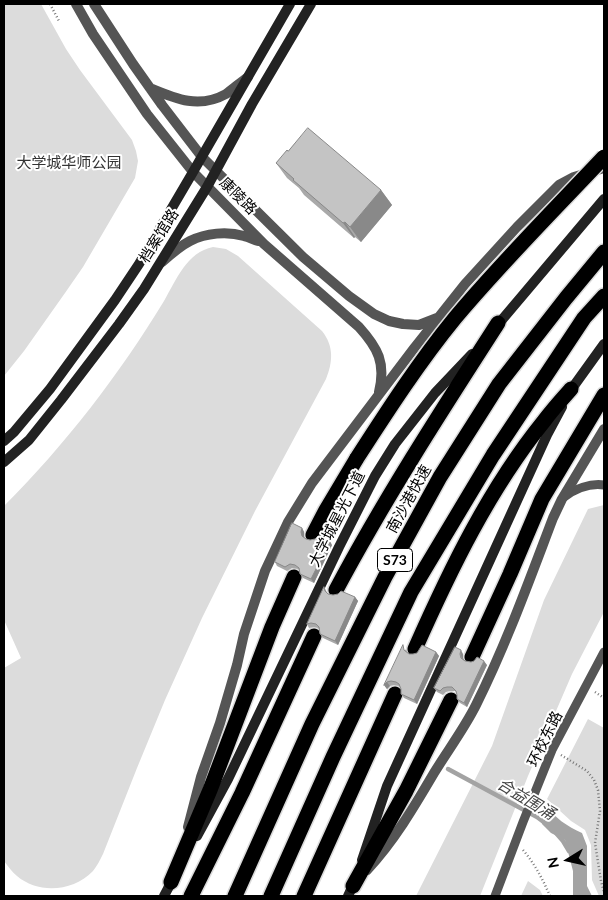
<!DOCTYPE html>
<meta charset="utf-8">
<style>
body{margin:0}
#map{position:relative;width:608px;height:900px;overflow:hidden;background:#fff;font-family:Lato,sans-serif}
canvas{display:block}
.frame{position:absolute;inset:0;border:5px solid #000;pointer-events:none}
.north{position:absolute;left:543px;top:835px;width:50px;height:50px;-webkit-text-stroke:4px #fff;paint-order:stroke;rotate:260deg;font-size:14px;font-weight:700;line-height:20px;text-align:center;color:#000}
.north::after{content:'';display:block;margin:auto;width:18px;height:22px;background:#000;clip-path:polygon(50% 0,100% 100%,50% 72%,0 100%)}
</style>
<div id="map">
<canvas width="608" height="900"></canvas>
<div class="frame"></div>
<div class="north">N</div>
</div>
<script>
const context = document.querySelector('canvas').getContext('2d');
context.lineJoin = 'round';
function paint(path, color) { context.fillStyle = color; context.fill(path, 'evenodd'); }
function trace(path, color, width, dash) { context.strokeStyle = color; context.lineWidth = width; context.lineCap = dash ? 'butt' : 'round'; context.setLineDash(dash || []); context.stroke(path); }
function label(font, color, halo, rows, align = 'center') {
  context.font = font + ' Lato,"Noto Sans SC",sans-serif'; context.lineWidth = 4; context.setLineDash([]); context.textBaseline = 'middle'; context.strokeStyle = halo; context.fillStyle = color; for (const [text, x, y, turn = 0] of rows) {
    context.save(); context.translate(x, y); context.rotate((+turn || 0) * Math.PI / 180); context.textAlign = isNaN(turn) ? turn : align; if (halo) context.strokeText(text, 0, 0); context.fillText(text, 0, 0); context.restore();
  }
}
paint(new Path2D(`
 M4,4H41L66,49L80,70L132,140L136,151L138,161L135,178L83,267L65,293L24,351L4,376Z
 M213,247L226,249L238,256L322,331C334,346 333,362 326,379L255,511L202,618L165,700L137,768L103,854C100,860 97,866 93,871C73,892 38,894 17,876C12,872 8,866 4,861V668L21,658L4,620V506C65,445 119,375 164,301C176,280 187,252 213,247Z
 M604,505V612L572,674L528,776L480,896H416L492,746L544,600L588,509Z
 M588,719L604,728V896H599L592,880L591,845L585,830L571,821L547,799Z
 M528,881L540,890L543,896H521Z`), '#dcdcdc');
paint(new Path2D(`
 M546,804C553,817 568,827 582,833L587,846V886L592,896H573V871L565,840L551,833L542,824L541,815Z`), '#a3a3a3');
trace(new Path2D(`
 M448,769L537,817L545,823
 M556,833L563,841L569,851`), '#a3a3a3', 4.5);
const motorway = new Path2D(`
 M313,535L326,510L357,458
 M336,590C385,498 442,410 498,323
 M415,649C450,570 489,489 544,421C552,410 562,399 571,389
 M472,657L510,574L542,499L604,395
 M171,882L210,790L272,627L294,577
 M353,886L406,791L451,700
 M191,896L242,793L314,636
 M235,896L312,724L385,577L440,477L499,384L566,298L604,252
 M271,896L333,757L411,592L493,455L584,318L604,296
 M304,896L395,694`);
trace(motorway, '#dbdbdb', 18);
trace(new Path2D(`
 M50,4L59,21
 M595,692L604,698
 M561,755L587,771L594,780L598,790L600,811L595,843L601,881L604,892
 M523,850C535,864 543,880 550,896`), '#777', 2.5, [1, 2.5]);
trace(new Path2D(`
 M564,497C575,489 590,483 604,485
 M495,896L523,822L552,750L604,652`), '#555', 9);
trace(new Path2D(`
 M76,4L93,34L147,114L193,172L264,244L359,327C378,348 386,363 379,392
 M94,4L133,64L162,105L202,157L303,257L349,296L374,314L389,321L403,324L419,325L437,318
 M150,88C176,99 199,109 226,94C233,89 241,82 248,77
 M162,262C171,254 180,246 190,241C206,233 227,231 244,236C249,237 254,240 258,241
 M188,827L201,777L220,723L237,665L244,634L265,571L288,522L312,483L415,347L465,284L517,227L559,185L574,177L604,168
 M367,870C394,841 414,807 434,773C448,750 464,729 476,705C506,645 529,581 553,518L562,499L604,429`), '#555', 10);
trace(new Path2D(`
 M495,328L604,199
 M568,394L604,344
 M4,441L14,432L50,389L115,300L139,264L193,172L290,4
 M4,462L29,440L61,400L119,324L144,289L207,187L252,104L311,4
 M197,836L228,779L339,547L375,476L395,444L435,393L472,354
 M362,860L387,786L547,435L562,407
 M164,896L174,877
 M348,896L355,881`), '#222', 10);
trace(motorway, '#000', 15);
const motorwayBridge = new Path2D(`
 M357,458C388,410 419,362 455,318C502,262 554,210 604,157`);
trace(motorwayBridge, '#dbdbdb', 18, []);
trace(motorwayBridge, '#000', 15);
paint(new Path2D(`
 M288,151L381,190L392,205L361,242L355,237L354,238L304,195L299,188L287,178L276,163Z
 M302,528L304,532V538L306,539L332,545L314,583L303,578L300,574L299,570L298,569L292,568L287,571L277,566L275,562Z
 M324,587L328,594L333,595L355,597L358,601L338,645L323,638L320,634L319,629L318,628L314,627L309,628L307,624Z
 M406,649L407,652L409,654H413L436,652L439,656L417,704L404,698L401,694V689L399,686L394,685L390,686L387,689L384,685Z
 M463,654V658L465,661L487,665L467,707L460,703L457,699V693L455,691H450L446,692L443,695L437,692L434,688Z`), '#a9a9a9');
paint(new Path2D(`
 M381,190L392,205L361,242L350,227Z
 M345,222L355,237L354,238L343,223Z
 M302,528L304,532V536L305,540L302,536L301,532Z
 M330,541L332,545L314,583L311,579Z
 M355,597L358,601L338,645L335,641Z
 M461,650L463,654V658L464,662L460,654Z
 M436,652L439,656L417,704L414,700Z
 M484,661L487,665L467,707L464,703Z
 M387,682L390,686L387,689L384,685Z`), '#898989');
const building = new Path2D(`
 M308,128L381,190L350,227L345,222L343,223L293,180L294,179L276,163L287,150L288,151Z
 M292,523L302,528L301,532L302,536L306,539L310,540L315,539L318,536L330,541L311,579L300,574L299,568L295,565L290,564L285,567L275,562Z
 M324,587L325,591L328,594L333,595L338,594L341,591L355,597L335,641L320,634L319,627L316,624L311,623L307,624Z
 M403,645L404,650L409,654H413L417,653L422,645L436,652L414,700L401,694V689L399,684L396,682L391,681L387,682L384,685Z
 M455,647L461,650L460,654L461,658L465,661L471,662L474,661L477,657L484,661L464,703L457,699V695L456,691L452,687H447L443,688L440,691L434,688Z`);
paint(building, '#c4c4c4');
trace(building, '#898989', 1);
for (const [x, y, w] of [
 [395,560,35]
]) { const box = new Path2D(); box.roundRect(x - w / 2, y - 11.5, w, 23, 4); context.fillStyle = '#fff'; context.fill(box); trace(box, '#000', 1); }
label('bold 14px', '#000', null, [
 ["S73",395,560]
]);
label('15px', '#333', '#fff', [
 ["大学城华师公园",69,163]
]);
label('15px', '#000', '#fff', [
 ["康陵路",238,196,45],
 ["档案馆路",159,236,-58],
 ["南沙港快速",409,499,-61],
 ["大学城星光下道",337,519,-63],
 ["环校东路",545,739,-64]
]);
label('italic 16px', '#444', '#fff', [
 ["合益围涌",526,799,31]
]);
</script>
